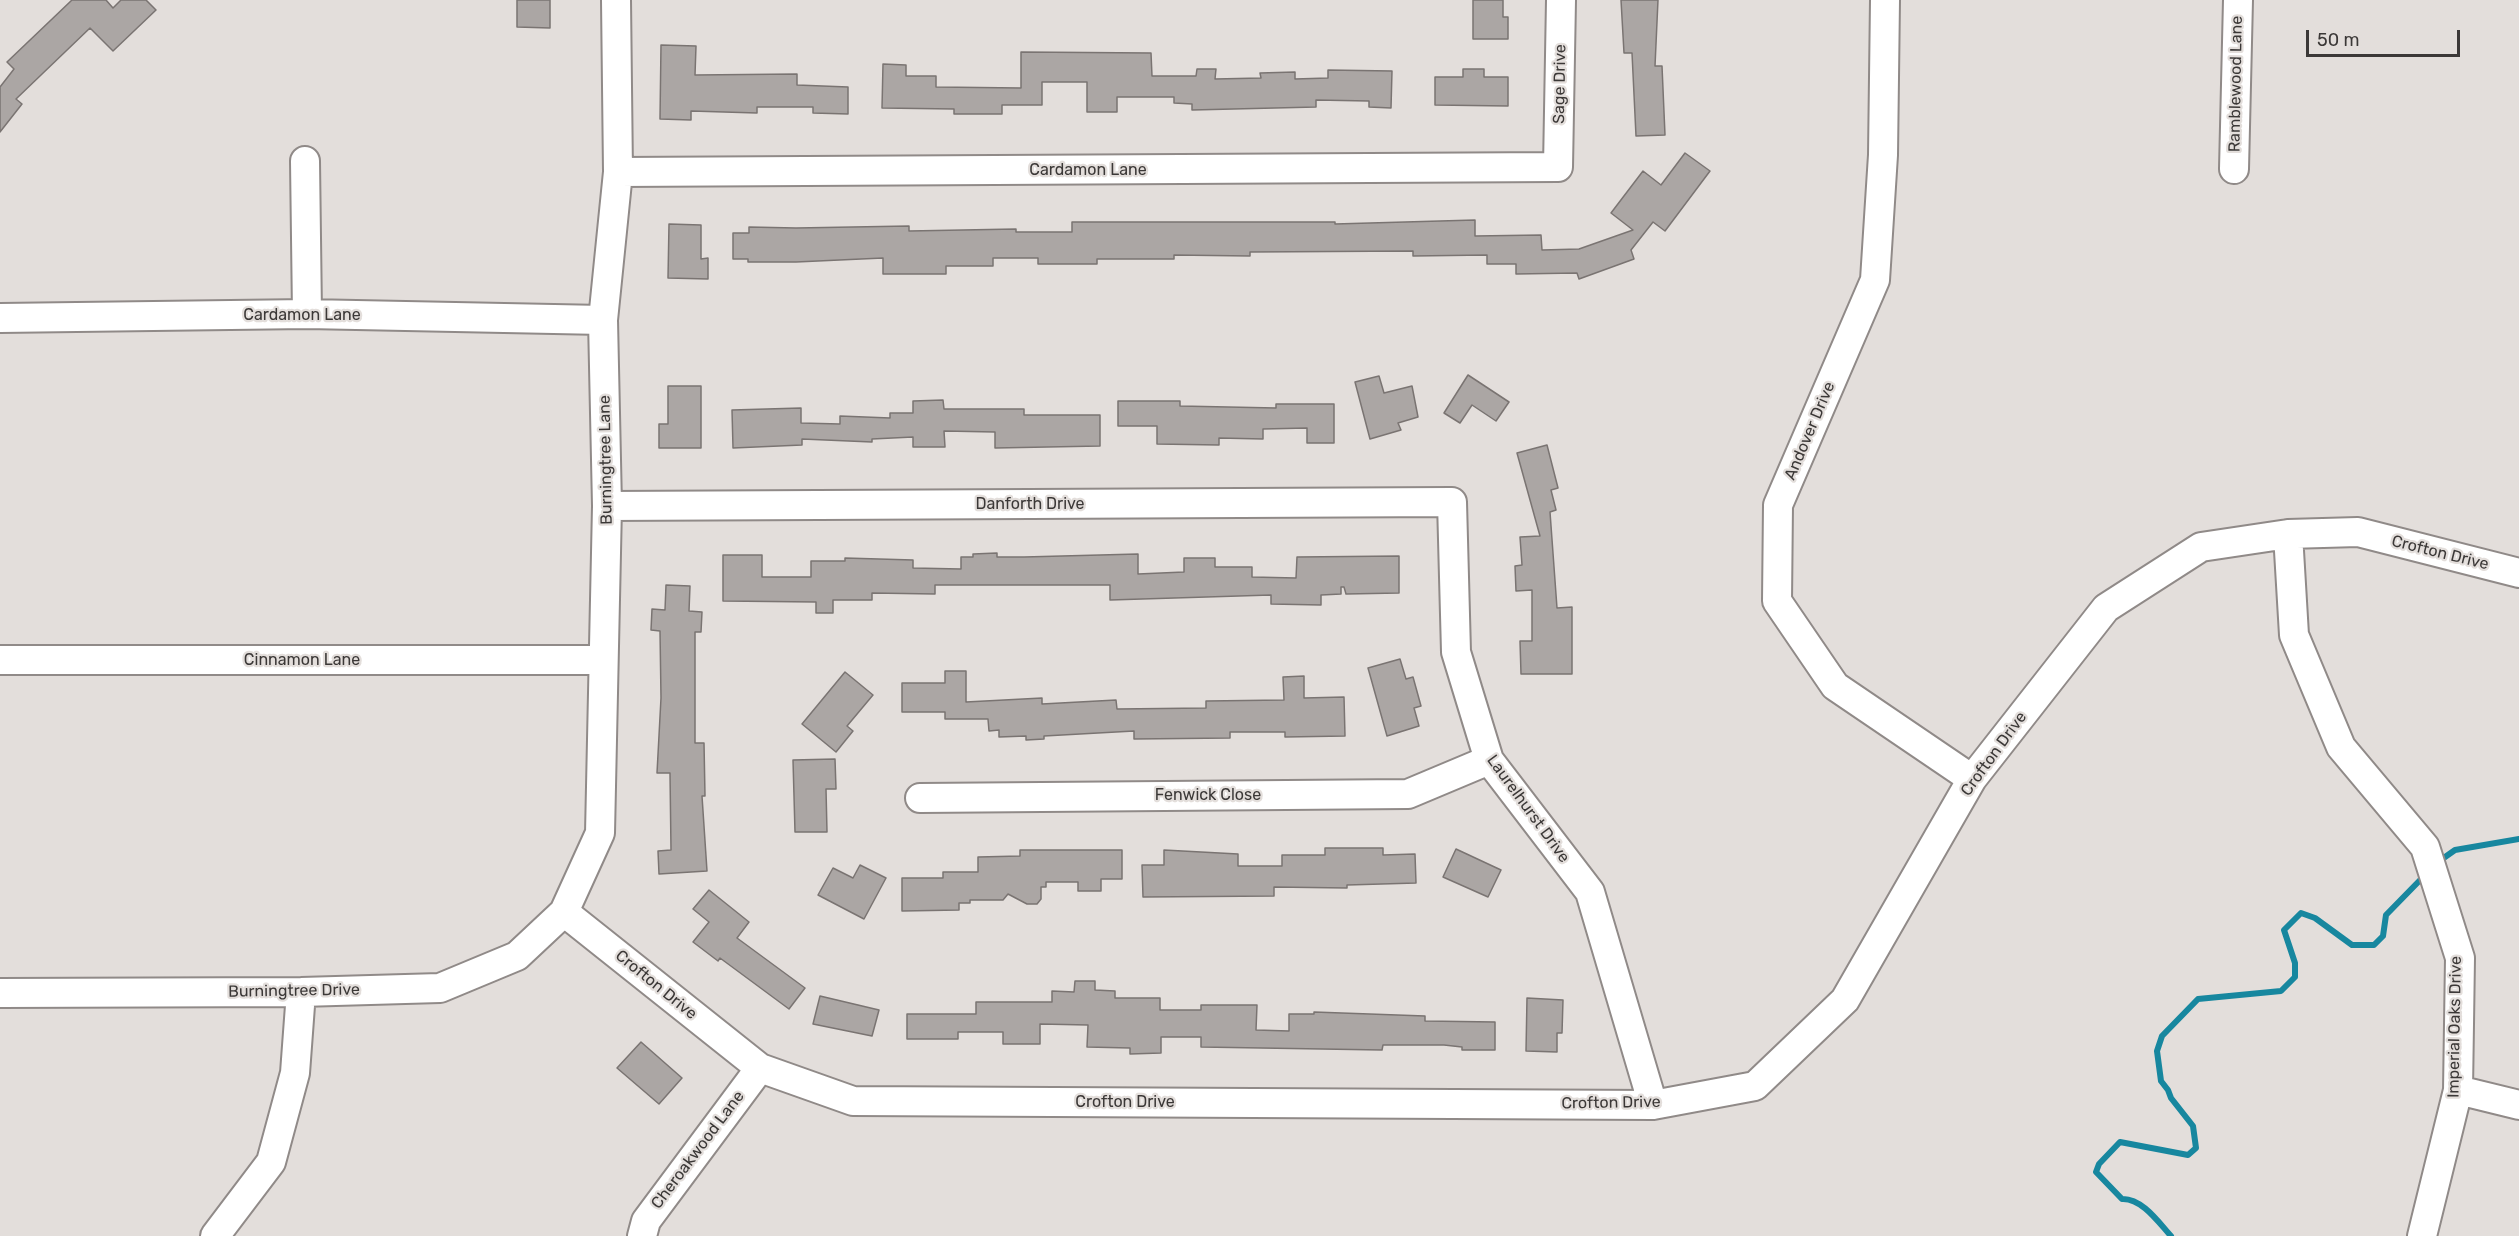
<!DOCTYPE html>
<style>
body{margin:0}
#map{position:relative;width:2519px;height:1236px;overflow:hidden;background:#e3dedb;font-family:Rubik,sans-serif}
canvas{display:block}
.scale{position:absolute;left:2306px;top:30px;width:154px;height:27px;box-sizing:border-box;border:3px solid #3b3837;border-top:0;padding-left:8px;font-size:18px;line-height:21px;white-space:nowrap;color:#3b3837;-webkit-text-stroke:4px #e3dedb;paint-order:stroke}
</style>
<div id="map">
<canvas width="2519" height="1236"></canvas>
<div class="scale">50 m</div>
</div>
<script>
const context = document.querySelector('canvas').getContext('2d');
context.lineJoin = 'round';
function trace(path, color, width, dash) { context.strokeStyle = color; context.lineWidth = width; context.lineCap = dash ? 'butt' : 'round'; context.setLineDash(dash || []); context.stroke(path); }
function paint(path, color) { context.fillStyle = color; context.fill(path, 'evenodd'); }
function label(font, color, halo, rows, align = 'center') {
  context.font = font + ' Rubik,sans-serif'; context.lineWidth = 4.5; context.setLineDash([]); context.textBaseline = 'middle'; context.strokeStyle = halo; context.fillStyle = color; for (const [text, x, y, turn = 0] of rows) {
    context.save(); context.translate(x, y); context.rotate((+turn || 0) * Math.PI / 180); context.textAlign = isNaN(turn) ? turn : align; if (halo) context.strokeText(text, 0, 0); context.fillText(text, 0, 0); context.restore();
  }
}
trace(new Path2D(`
 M2438,862L2455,850L2519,839
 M2171,1236C2159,1223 2142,1198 2122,1199L2096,1172L2099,1164L2120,1142L2188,1155L2196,1148L2193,1126L2171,1098L2168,1090L2161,1081L2157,1051L2162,1036L2198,999L2281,991L2295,977V963L2284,930L2301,913L2315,918L2352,945H2374L2383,936L2386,915L2426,874`), '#17879f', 6);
const building = new Path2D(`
 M72,0H106L113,8L121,0H146L156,10L113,51L90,28L16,99L22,104L0,132V87L14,69L7,62Z
 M517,0H550V28L517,27Z
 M1473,0H1503V17H1508V39H1473Z
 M1621,0H1658L1655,66H1662L1665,135L1636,136L1632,53H1624Z
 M661,45L696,46L695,75L797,74V85L848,87V114L813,113V107H757V113L691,111V120L660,119Z
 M1021,52L1151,53L1152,76H1196L1197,69H1216L1215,79L1261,78L1260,73L1295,72V79L1328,78V70L1392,71L1391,108L1369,107V101L1316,100V107L1192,110V104L1174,103V97H1117V112H1087V82H1042V105H1002V114H954V109L882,108L883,64L906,65V76H936V87L1021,88Z
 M1463,69H1484V77H1508V106L1435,105V77H1463Z
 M1685,153L1710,171L1665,231L1653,222L1631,250L1634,259L1579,279L1577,273L1516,274V264H1487V255L1413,256V251L1250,252V256L1174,255V259H1097V264H1038V258H993V266H946V274H883V258L796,262H748V259H733V233H749V227L796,228L909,226V231L1016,229V232H1072V222H1335V224L1475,220V236L1541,235L1542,250L1579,249L1633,230L1611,213L1643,171L1661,185Z
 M669,224L701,225V259L708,258V279L668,278Z
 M1468,375L1509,402L1496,421L1472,405L1460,423L1444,413Z
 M1379,376L1384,393L1412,386L1418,417L1398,423L1401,430L1370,439L1355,382Z
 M668,386H701V448H659V424H668Z
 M943,400L944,409H1024V415H1100V446L995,448V432L944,431L945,447H913V437L872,439V442L802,439V445L733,448L732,410L801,408V423L840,424V416L890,418V413H913V401Z
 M1118,401H1180V406L1276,408V404H1334V443H1307V428L1263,429V439L1219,438V445L1157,444V426H1118Z
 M1547,445L1558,488L1551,490L1556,510L1550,512L1557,608L1572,607V674H1521L1520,641H1532V590L1516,591L1515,566L1522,565L1520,537L1540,536L1517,453Z
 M997,553V557H1024L1138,554V574L1184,572V558H1215V567H1252V577L1296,578L1297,557L1399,556V593L1346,594L1344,587H1341V594L1321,595V605L1271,604V595L1110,600V585H935V594L872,593V600H833V613H816V602L723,601V555H762V577H811V561H845V558L913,560V568L961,569V557H973V554Z
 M666,585L690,586L689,611L702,612L701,632H695V743H704L705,796H702L707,871L659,874L658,851L671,850L670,773H657L661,698L660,631L651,630L652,609L665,610Z
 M1400,659L1406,679L1413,677L1421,706L1414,708L1419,726L1387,736L1368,668Z
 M945,671H966V702L1042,698V704L1116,700L1117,709L1206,708V701L1284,700L1283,677L1304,676V698L1344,697L1345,736L1285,737V732H1230V738L1134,739V731L1044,736V739L1026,740V736L999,737V730L989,731L988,719H945V712H902V683H945Z
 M845,672L873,695L847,726L853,731L836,752L802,724Z
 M835,759L836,789H826L827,832H795L793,760Z
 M1325,848H1383V855L1415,854L1416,883L1347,885V888L1274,887V896L1143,897L1142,865H1164V850L1238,854V866H1282V855H1325Z
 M1456,849L1501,870L1488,897L1443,877Z
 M1020,850H1122V879H1101V891H1078V882H1046V887H1041V899L1037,904H1027L1008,894L1003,900H970V903H959V910L902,911V878H943V872H978V857L1020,856Z
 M860,865L886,878L864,919L818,895L833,868L853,878Z
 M709,890L749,922L737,938L805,988L789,1009L720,958L718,961L693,942L709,922L693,909Z
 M1075,981H1095V990L1115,991V998H1160V1010H1201V1005H1257L1256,1030L1289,1031V1014H1314V1012L1425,1016V1021L1495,1022V1050H1462V1047L1444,1045H1383L1382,1050L1201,1047V1037H1161V1053L1130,1054V1048L1087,1047L1088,1025L1040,1024V1044H1003V1032H958V1039H907V1014H976V1002H1052V991L1074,992Z
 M820,996L879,1010L872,1036L813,1024Z
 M1527,998L1563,1000L1562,1033H1557V1052L1526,1051Z
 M641,1042L682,1078L659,1104L617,1068Z`);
paint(building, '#aba6a4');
trace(building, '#7a7472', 1.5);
const minor = new Path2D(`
 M1885,0L1883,155L1875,280L1778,505L1777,601L1835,686L1972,779
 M305,161L307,314
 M2234,169L2238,0
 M618,172L1558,167L1561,0
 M0,318L307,314L603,320
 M607,506L1452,502L1456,652L1489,760L1590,892L1653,1105
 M2288,534L2294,635L2341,747L2425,847L2460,958L2458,1090L2422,1236
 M0,660H603
 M920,798L1408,794L1489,760
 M564,912L760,1068L853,1101L1653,1105L1755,1086L1845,1000L1972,779L2106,608L2201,547L2288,534L2358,532L2519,573
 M0,993L301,992L440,988L517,956L564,912L600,833L607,506L603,320L618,172L616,0
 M2458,1090L2519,1105
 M215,1236L271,1162L295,1073L301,992
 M642,1236L646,1221L760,1068`);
trace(minor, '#908a88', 32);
trace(minor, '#fff', 28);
label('16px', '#3b3837', '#e3dedb', [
 ["Sage Drive",1560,84,-89],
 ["Ramblewood Lane",2236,84,-89],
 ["Cardamon Lane",1088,170],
 ["Cardamon Lane",302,315],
 ["Andover Drive",1810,431,-67],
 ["Burningtree Lane",606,460,-91],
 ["Danforth Drive",1030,504],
 ["Crofton Drive",2440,553,14],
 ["Cinnamon Lane",302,660],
 ["Crofton Drive",1994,754,-54],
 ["Fenwick Close",1208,795],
 ["Laurelhurst Drive",1528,809,54],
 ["Crofton Drive",656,985,39],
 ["Burningtree Drive",294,991,-1],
 ["Imperial Oaks Drive",2455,1027,-89],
 ["Crofton Drive",1125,1102],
 ["Crofton Drive",1611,1103,-1],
 ["Cheroakwood Lane",698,1150,-53]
]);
</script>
